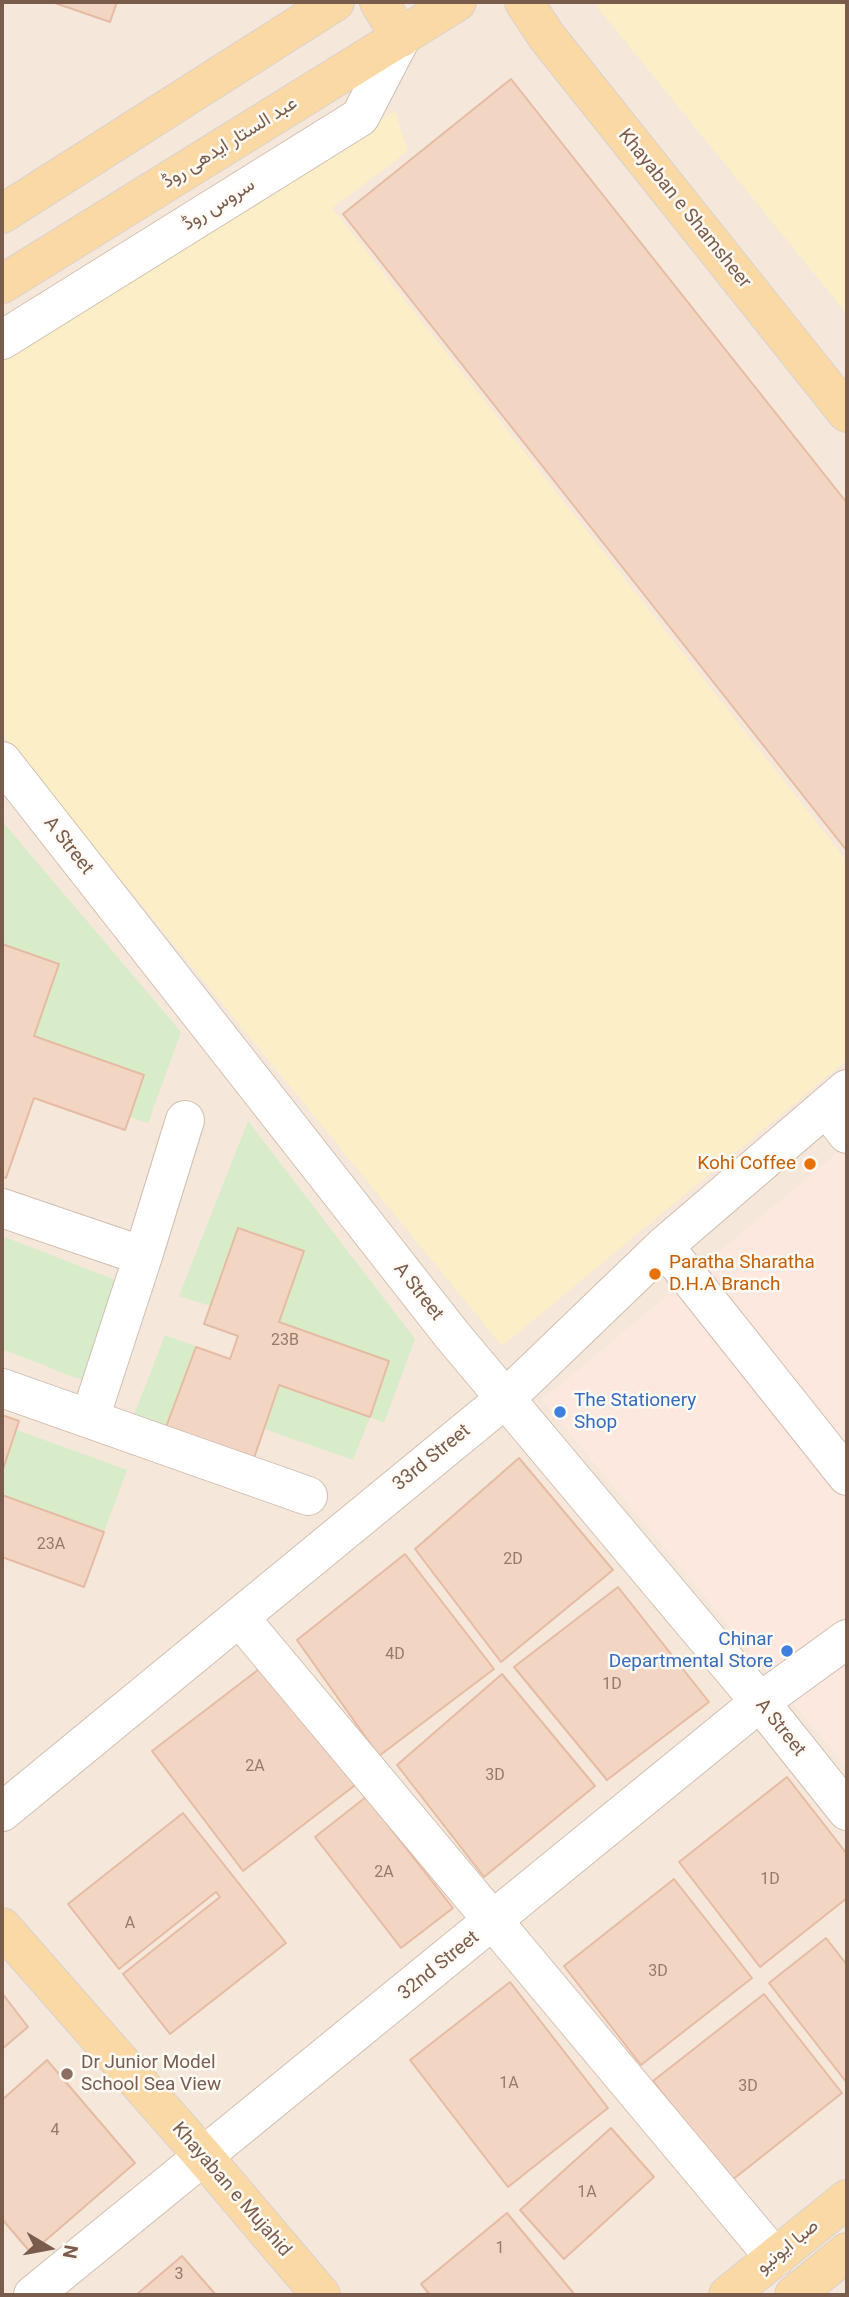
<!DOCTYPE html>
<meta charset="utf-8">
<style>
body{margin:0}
#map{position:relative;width:849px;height:2297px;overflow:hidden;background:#fdf6ec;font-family:Roboto,sans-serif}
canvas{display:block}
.frame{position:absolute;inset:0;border:4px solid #7a5c4d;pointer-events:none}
.north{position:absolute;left:14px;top:2213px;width:70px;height:70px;-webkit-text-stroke:5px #fffaf3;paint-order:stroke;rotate:100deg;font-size:19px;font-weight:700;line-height:28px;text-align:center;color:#7a5c4d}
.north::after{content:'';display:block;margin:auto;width:24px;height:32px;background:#7a5c4d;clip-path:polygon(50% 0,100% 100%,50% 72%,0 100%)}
</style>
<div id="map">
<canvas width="849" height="2297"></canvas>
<div class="frame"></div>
<div class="north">N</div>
</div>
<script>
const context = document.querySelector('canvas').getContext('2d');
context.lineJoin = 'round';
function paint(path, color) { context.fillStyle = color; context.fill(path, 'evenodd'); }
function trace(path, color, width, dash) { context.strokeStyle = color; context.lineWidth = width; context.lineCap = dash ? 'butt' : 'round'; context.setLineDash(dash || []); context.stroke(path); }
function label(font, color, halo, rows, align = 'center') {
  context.font = font + ' Roboto,Vazirmatn,sans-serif'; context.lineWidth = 5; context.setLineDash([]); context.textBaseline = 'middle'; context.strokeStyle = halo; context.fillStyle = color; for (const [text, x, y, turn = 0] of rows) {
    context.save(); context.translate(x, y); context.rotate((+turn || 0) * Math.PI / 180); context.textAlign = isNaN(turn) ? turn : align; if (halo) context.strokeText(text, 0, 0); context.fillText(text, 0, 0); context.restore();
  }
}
paint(new Path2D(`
 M2,2H847V2295H2Z`), '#f5e8da');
paint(new Path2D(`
 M847,1145V1768L542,1400Z`), '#fde8e0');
paint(new Path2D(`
 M2,821L181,1032L148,1123L130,1117L144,1075L34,1036L59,965L2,944Z
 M248,1121L415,1339L384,1423L370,1417L353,1460L264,1429L252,1464L132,1420L165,1335L230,1359L237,1336L204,1324L210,1306L179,1296Z
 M2,1236L121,1282L84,1381L2,1349Z
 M17,1430L127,1470L104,1532L2,1495V1472Z`), '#d8ecc9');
paint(new Path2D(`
 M594,2H847V314L594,3Z
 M395,111L408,151L332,208L847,861V1060L502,1346L2,734V356Z`), '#fcefc7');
const building = new Path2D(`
 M52,2H117L110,22Z
 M511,79L847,503V851L343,214Z
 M2,944L59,964L34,1036L144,1075L125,1130L34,1098L6,1178L2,1177Z
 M238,1228L304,1251L279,1322L389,1361L370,1417L279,1385L252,1464L163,1435L196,1347L230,1359L238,1336L204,1324Z
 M2,1415L19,1421L2,1472Z
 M519,1458L613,1570L501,1662L415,1549Z
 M2,1495L104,1532L84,1587L2,1557Z
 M405,1554L494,1669L379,1756L297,1640Z
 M618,1587L709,1702L607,1780L514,1667Z
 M267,1663L358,1783L243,1871L152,1751Z
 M502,1674L595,1786L484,1877L397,1765Z
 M787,1777L847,1854V1898L760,1967L679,1862Z
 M366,1797L453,1908L401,1948L315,1837Z
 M183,1813L286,1943L170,2034L123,1974L220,1897L216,1892L119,1969L68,1904Z
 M674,1879L752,1978L641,2065L564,1966Z
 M826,1938L847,1965V2083L769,1983Z
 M510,1982L608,2108L508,2187L410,2060Z
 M2,1993L28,2027L2,2049Z
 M764,1994L842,2093L731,2181L653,2081Z
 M47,2060L135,2163L31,2253L2,2219V2100Z
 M611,2128L654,2177L564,2259L520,2210Z
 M507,2213L575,2295H430L421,2284Z
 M182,2256L216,2295H136Z`);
paint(building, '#f3d5c3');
trace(building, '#e6bba3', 2);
const minor = new Path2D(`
 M2,340L360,117L401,38
 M2,761L452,1335L760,1702L847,1811
 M826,1107L847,1134
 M2,1208L143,1256L90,1418
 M664,1246L847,1476
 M143,1256L185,1120
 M2,1388L308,1496
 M239,1617L775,2258
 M2,1812L506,1398L664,1246L847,1089
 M33,2295L760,1702L847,1639`);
const major = new Path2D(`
 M379,2L401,38
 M524,2L547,37L847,413
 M2,214L335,2
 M2,284L457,2
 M2,1927L204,2157L321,2295
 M728,2295L847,2199
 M794,2295L847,2252`);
trace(minor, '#d1beb0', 40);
trace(major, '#dad1cd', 40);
trace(minor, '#fff', 38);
trace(major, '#fbd9a5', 38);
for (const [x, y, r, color] of [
 [810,1164,7,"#e8710a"],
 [655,1274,7,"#e8710a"],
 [560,1412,7,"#3f7fe0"],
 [787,1651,7,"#3f7fe0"],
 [67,2074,7,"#8d6e63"]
]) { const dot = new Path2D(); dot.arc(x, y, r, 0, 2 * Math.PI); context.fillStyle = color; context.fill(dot); trace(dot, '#fffaf3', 2.5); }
label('16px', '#987a6a', null, [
 ["23B",285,1341],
 ["23A",51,1545],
 ["2D",513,1560],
 ["4D",395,1655],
 ["1D",612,1685],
 ["2A",255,1767],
 ["3D",495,1776],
 ["2A",384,1873],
 ["1D",770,1880],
 ["A",130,1924],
 ["3D",658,1972],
 ["1A",509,2084],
 ["3D",748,2087],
 ["4",55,2131],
 ["1A",587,2193],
 ["1",500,2249],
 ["3",179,2275]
]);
label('19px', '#7a5c4d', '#fffaf3', [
 ["عبد الستار ایدھی روڈ",230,143,-32],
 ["سروس روڈ",219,205,-32],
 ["Khayaban e Shamsheer",684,209,51],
 ["A Street",68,846,52],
 ["A Street",418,1292,52],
 ["33rd Street",432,1458,-39],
 ["A Street",780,1728,51],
 ["32nd Street",439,1966,-39],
 ["Khayaban e Mujahid",231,2190,49],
 ["صبا ایونیو",788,2247,-39]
]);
label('19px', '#c56008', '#fffaf3', [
 ["Kohi Coffee",796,1164],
 ["Paratha Sharatha",669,1263,"left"],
 ["D.H.A Branch",669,1285,"left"]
], 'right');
label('19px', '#366cbe', '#fffaf3', [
 ["The Stationery",574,1401],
 ["Shop",574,1423],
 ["Chinar",773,1640,"right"],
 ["Departmental Store",773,1662,"right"]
], 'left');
label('19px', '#785e54', '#fffaf3', [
 ["Dr Junior Model",81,2063],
 ["School Sea View",81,2085]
], 'left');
</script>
